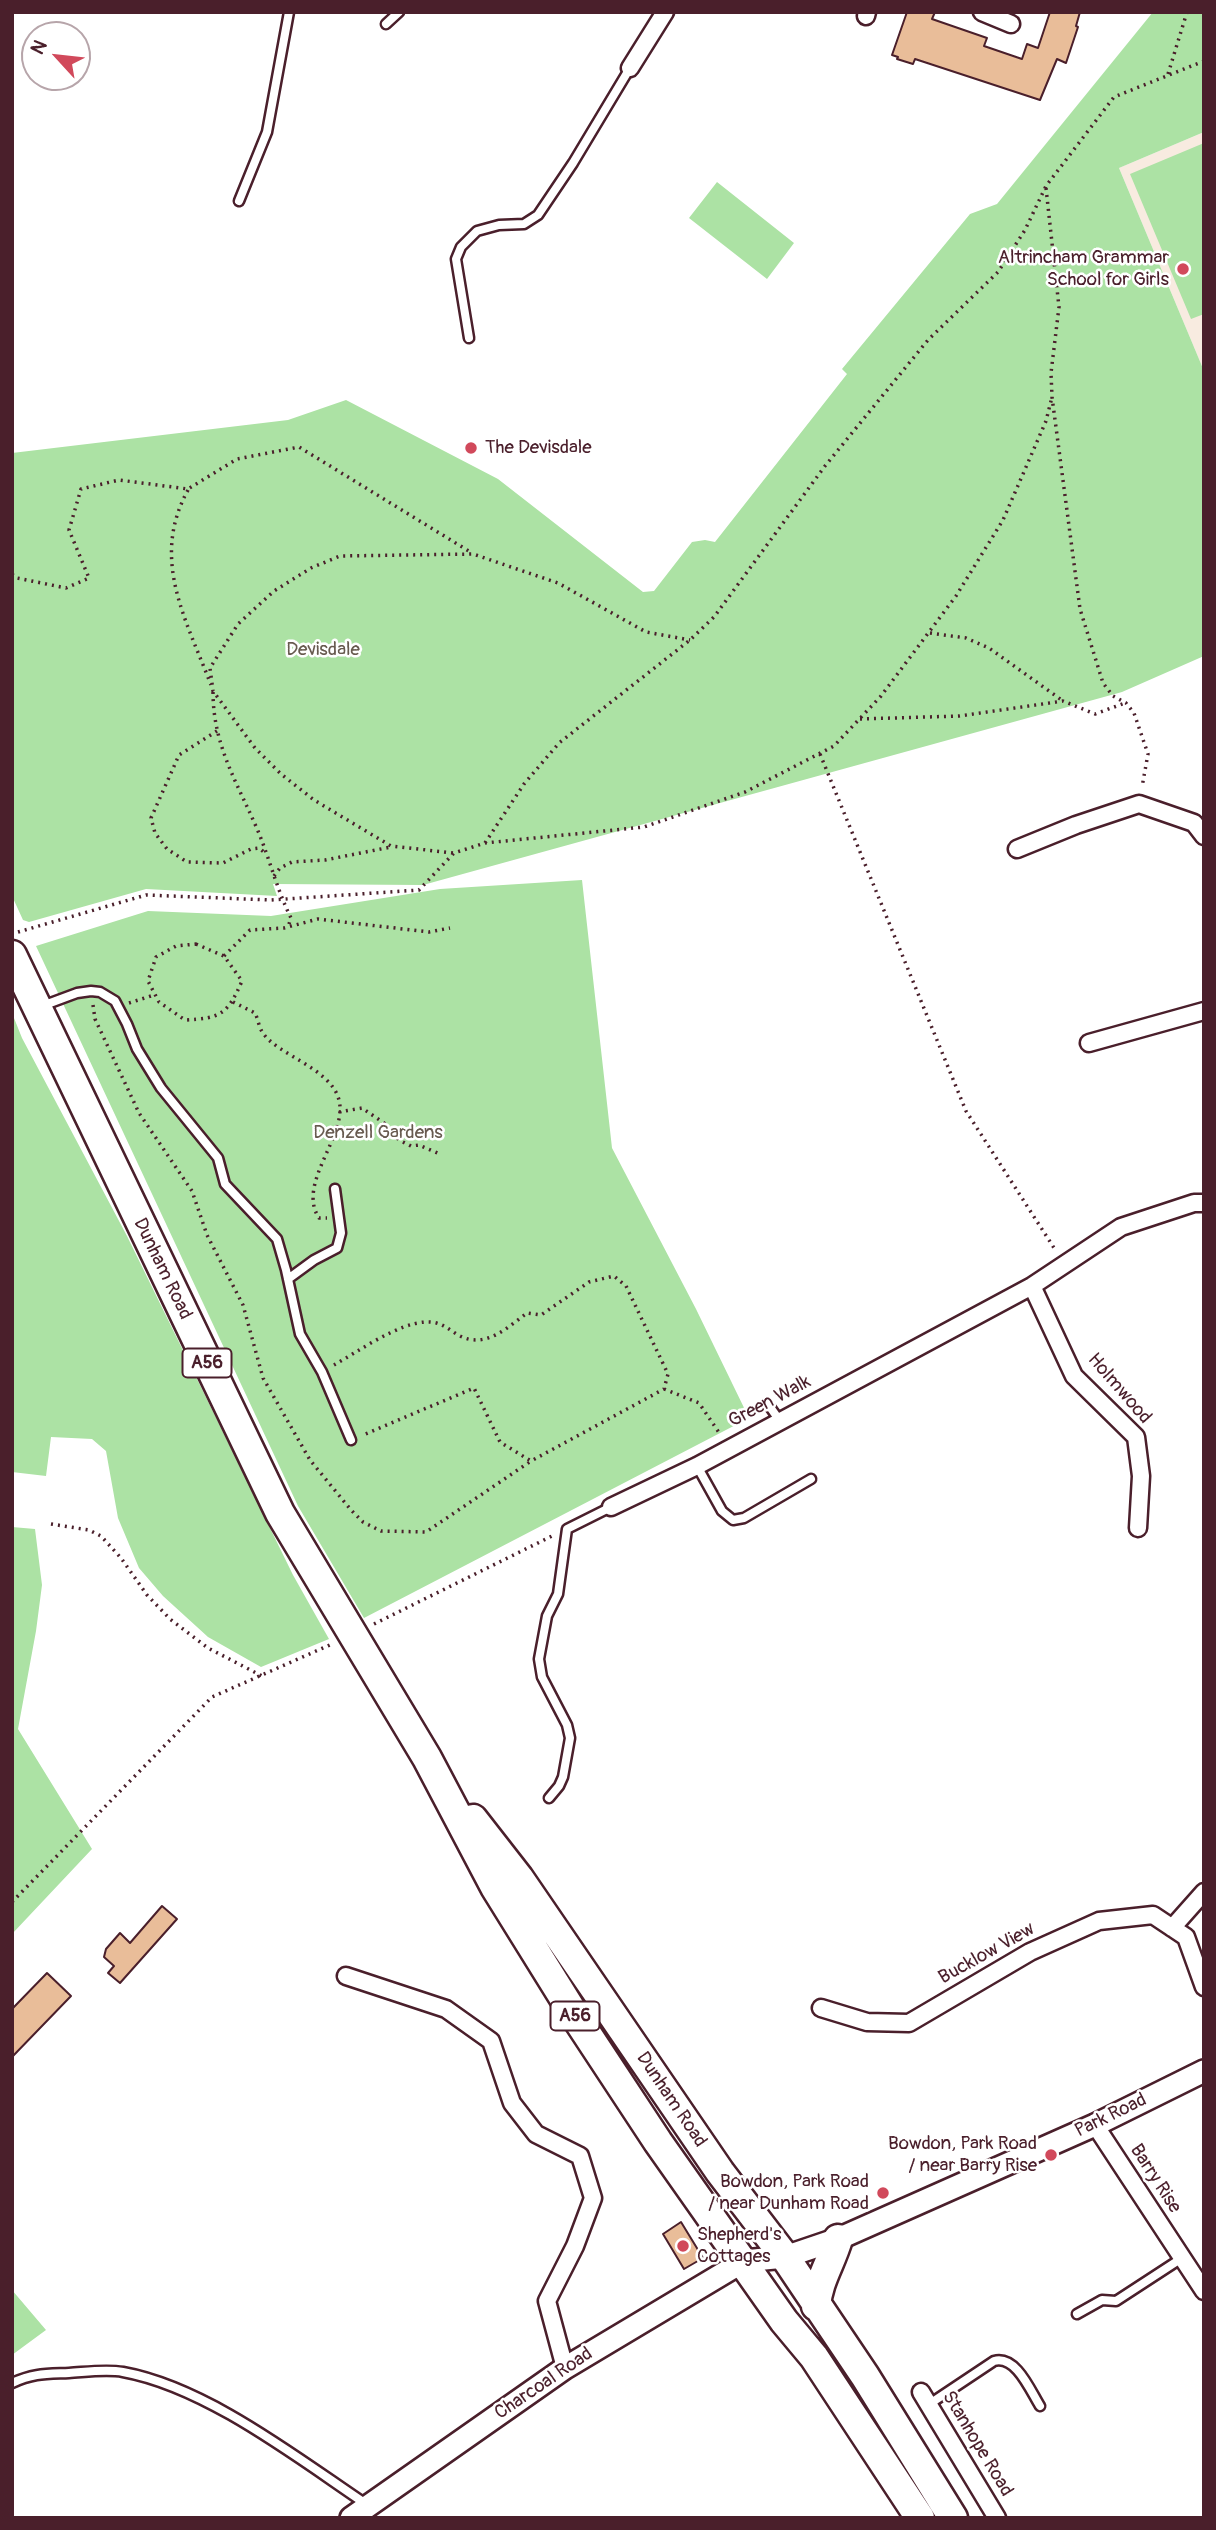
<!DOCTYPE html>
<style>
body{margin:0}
#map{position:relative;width:1216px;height:2530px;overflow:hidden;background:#fff;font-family:Pangolin,sans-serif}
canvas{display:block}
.frame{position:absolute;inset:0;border:14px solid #4a1f2b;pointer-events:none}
.north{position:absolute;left:21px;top:21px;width:70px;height:70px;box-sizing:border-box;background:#fff;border:2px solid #b7a5aa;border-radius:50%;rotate:297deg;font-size:19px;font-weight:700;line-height:28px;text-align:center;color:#4a1f2b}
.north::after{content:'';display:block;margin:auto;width:24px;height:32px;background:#d1495b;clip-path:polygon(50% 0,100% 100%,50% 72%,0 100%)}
</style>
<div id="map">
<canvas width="1216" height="2530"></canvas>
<div class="frame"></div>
<div class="north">N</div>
</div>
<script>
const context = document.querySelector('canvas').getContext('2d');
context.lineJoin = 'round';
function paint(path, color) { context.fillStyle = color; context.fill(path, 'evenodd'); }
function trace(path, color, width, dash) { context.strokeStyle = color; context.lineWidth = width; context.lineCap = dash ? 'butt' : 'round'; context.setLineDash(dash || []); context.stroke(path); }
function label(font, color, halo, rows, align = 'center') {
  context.font = font + ' Pangolin,sans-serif'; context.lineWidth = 5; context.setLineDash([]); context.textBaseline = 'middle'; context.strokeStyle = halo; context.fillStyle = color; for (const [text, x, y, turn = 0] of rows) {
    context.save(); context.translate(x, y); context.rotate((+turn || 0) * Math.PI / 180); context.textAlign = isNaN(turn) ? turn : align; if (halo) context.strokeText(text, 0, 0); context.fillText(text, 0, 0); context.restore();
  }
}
paint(new Path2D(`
 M1204,132V371L1119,168Z`), '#f8ebe0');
paint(new Path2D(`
 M1153,12H1204V132L1119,168L1204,371V656L1122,692L423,885L273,884L277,896L146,889L29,922L23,920L12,896V453L288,420L346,400L498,479L643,592L654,591L692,542L705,540L715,542L847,374L842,369L970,214L997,204Z
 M1204,143V314L1191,319L1130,174Z
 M717,182L794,243L767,279L689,218Z
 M582,880L612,1148L696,1309L749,1418L364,1618L298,1506L36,946L148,911L271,916L440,889Z
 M12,1013L22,1038L127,1236L293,1575L329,1639L261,1667L208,1637L163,1596L139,1568L118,1518L106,1451L92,1439L51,1437L46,1476L12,1472Z
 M12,1527L35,1529L42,1585L36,1631L18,1729L92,1849L12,1934Z
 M12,2290L46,2330L12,2355Z`), '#ace2a4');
const building = new Path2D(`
 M907,12H935L932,19L987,38L984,46L1022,59L1027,44L1038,48L1050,12H1080L1076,26L1078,27L1066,63L1057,59L1040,100L915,59L913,64L897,59L898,57L892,55Z
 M162,1906L177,1919L120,1983L108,1973L114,1966L104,1957L106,1949L120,1933L130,1943Z
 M47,1973L71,1996L12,2057V2009Z
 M681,2222L703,2258L684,2269L663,2234Z`);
paint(building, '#e9bd99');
trace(building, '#4a1f2b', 2);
const lane = new Path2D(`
 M386,24L399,12
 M239,201L267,132L289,12
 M469,338L456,259L461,247L477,231L499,225L524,224L538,215L573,163L630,68
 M42,1006L77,993L91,991L100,992L115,1001L127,1024L137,1049L161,1088L218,1158L225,1184L277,1239L286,1270L300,1334L322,1372L351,1440
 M288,1279L314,1260L337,1248L341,1233L335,1189
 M770,1407L780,1421
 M697,1466L722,1511L733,1520L744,1518L811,1479
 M549,1798L559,1786L563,1777L570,1738L567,1725L542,1677L539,1659L547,1616L558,1594L567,1529L611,1507
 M1077,2314L1102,2300L1116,2301L1182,2258
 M12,2383C34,2373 46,2374 69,2373C86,2372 106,2369 123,2372C206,2387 296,2457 366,2504
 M928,2405L994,2361C1016,2355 1030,2390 1040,2406`);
const street = new Path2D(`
 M982,12L1011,24
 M866,16L867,12
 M630,68L665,12
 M1017,849L1076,825L1139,804L1194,823L1204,836
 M1089,1043L1204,1011
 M1032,1286L1074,1376L1136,1437L1141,1476L1138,1528
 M611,1507L697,1466L1032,1286L1121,1227L1194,1203H1204
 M1172,1928L1204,1892
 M346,1976L446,2009L491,2041L512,2103L536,2134L580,2156L593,2198L575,2246L547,2301L565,2368
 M821,2008L867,2022L909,2023L1030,1952L1099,1921L1153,1915L1186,1937L1204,1987
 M1095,2125L1204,2291
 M921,2392L997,2518`);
const secondary = new Path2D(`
 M351,2518L565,2368L744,2261L785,2257L838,2239L1095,2125L1204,2071`);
const highway = new Path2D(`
 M12,955L280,1513L427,1758L495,1887L577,2019L658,2142L784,2321L814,2357L920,2518
 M473,1819L519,1878L720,2172L785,2257L865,2376L953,2518
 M816,2306C818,2281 831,2263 838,2239`);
trace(lane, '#4a1f2b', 13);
trace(street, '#4a1f2b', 21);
trace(secondary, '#4a1f2b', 26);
trace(highway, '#4a1f2b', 33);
trace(new Path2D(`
 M1168,74L1187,12
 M1046,188L1059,307L1051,373L1052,397L1080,609L1103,683L1113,696L1126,703L1134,713L1148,754L1142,787
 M188,490C150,559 186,619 211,685
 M12,574L17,578L66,588L89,578L69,530L81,489L119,480L188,489L237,459L299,447L472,553
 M930,633L966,638L989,648L1063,701
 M213,692C213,746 238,784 258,831C270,860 277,890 291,918L288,927
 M860,719L959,716L1063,701L1095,714L1125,703
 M217,731L179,755L151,818L155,833L167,849L187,862L223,863L251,849L259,848L265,853
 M820,754L966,1111L1056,1251
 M485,843L524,784L559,743L690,640L714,617L825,466L928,340L998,272L1025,230L1046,186L1114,97L1204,61
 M453,853L391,846L314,800L281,774L255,748L213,691L210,668L238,624L274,591L311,568L340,556L473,554L558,583L646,632L690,640
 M274,876L280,868L292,862L325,860L391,847
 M18,932L146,895L271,900L419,890L454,853L485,843L644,827L745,792L834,746L881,696L956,596L1003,520L1046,421L1052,397
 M196,944L224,956L242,981C227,1015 221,1018 185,1020L159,1002L148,981L156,957L176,946Z
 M224,956L250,930L284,928L318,919L429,932L450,928
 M233,1002L255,1013C258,1019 259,1028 263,1033C277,1055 331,1068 339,1100C348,1136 296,1183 319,1218H327
 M129,1003L154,995
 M93,1005L95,1019L139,1113L192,1191L207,1235L243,1305L263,1378L310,1460L351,1510L363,1522L381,1531L426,1532L531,1461
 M339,1112L362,1108L384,1123L399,1140L411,1146L419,1145L440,1154
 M334,1365C359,1351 398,1323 426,1322C441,1321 449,1330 460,1336C486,1349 508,1327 527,1313L541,1315L589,1282L614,1276L626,1286L668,1374L664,1389L531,1461L500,1442L474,1388L363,1435
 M664,1389L699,1403L720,1434
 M51,1524L89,1530L101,1536L121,1558L147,1595L170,1619L208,1648L262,1676
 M374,1624L552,1536
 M12,1902L212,1697L332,1644`), '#4a1f2b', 3.5, [2, 5]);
trace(lane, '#fff', 8);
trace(street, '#fff', 16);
trace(secondary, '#fff', 21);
trace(highway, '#fff', 28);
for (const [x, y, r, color] of [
 [1183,269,7,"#d1495b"],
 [471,448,7,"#d1495b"],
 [1051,2155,7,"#d1495b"],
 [883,2193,7,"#d1495b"],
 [683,2246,7,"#d1495b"]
]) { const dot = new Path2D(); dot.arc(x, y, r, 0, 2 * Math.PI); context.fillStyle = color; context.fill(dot); trace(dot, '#fff', 2.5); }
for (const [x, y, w] of [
 [207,1363,49],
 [575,2016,49]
]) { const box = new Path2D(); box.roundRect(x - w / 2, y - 14.5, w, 29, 5); context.fillStyle = '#fff'; context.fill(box); trace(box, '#4a1f2b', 2); }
label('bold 18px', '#4a1f2b', null, [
 ["A56",207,1363],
 ["A56",575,2016]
]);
label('19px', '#4a1f2b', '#fff', [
 ["Altrincham Grammar",1169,258],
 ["School for Girls",1169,280],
 ["The Devisdale",485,448,"left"],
 ["Bowdon, Park Road",1037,2144],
 ["/ near Barry Rise",1037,2166],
 ["Bowdon, Park Road",869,2182],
 ["/ near Dunham Road",869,2204],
 ["Shepherd's",697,2235,"left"],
 ["Cottages",697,2257,"left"]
], 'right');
label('19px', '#675a4f', '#fff', [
 ["Devisdale",323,650],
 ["Denzell Gardens",378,1133]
]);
label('19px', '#4a1f2b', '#fff', [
 ["Dunham Road",162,1269,64],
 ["Holmwood",1119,1389,49],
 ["Green Walk",770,1402,-28],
 ["Bucklow View",987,1954,-29],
 ["Dunham Road",671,2100,56],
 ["Park Road",1111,2116,-26],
 ["Barry Rise",1155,2179,57],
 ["Charcoal Road",544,2384,-34],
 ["Stanhope Road",977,2444,59]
]);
</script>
